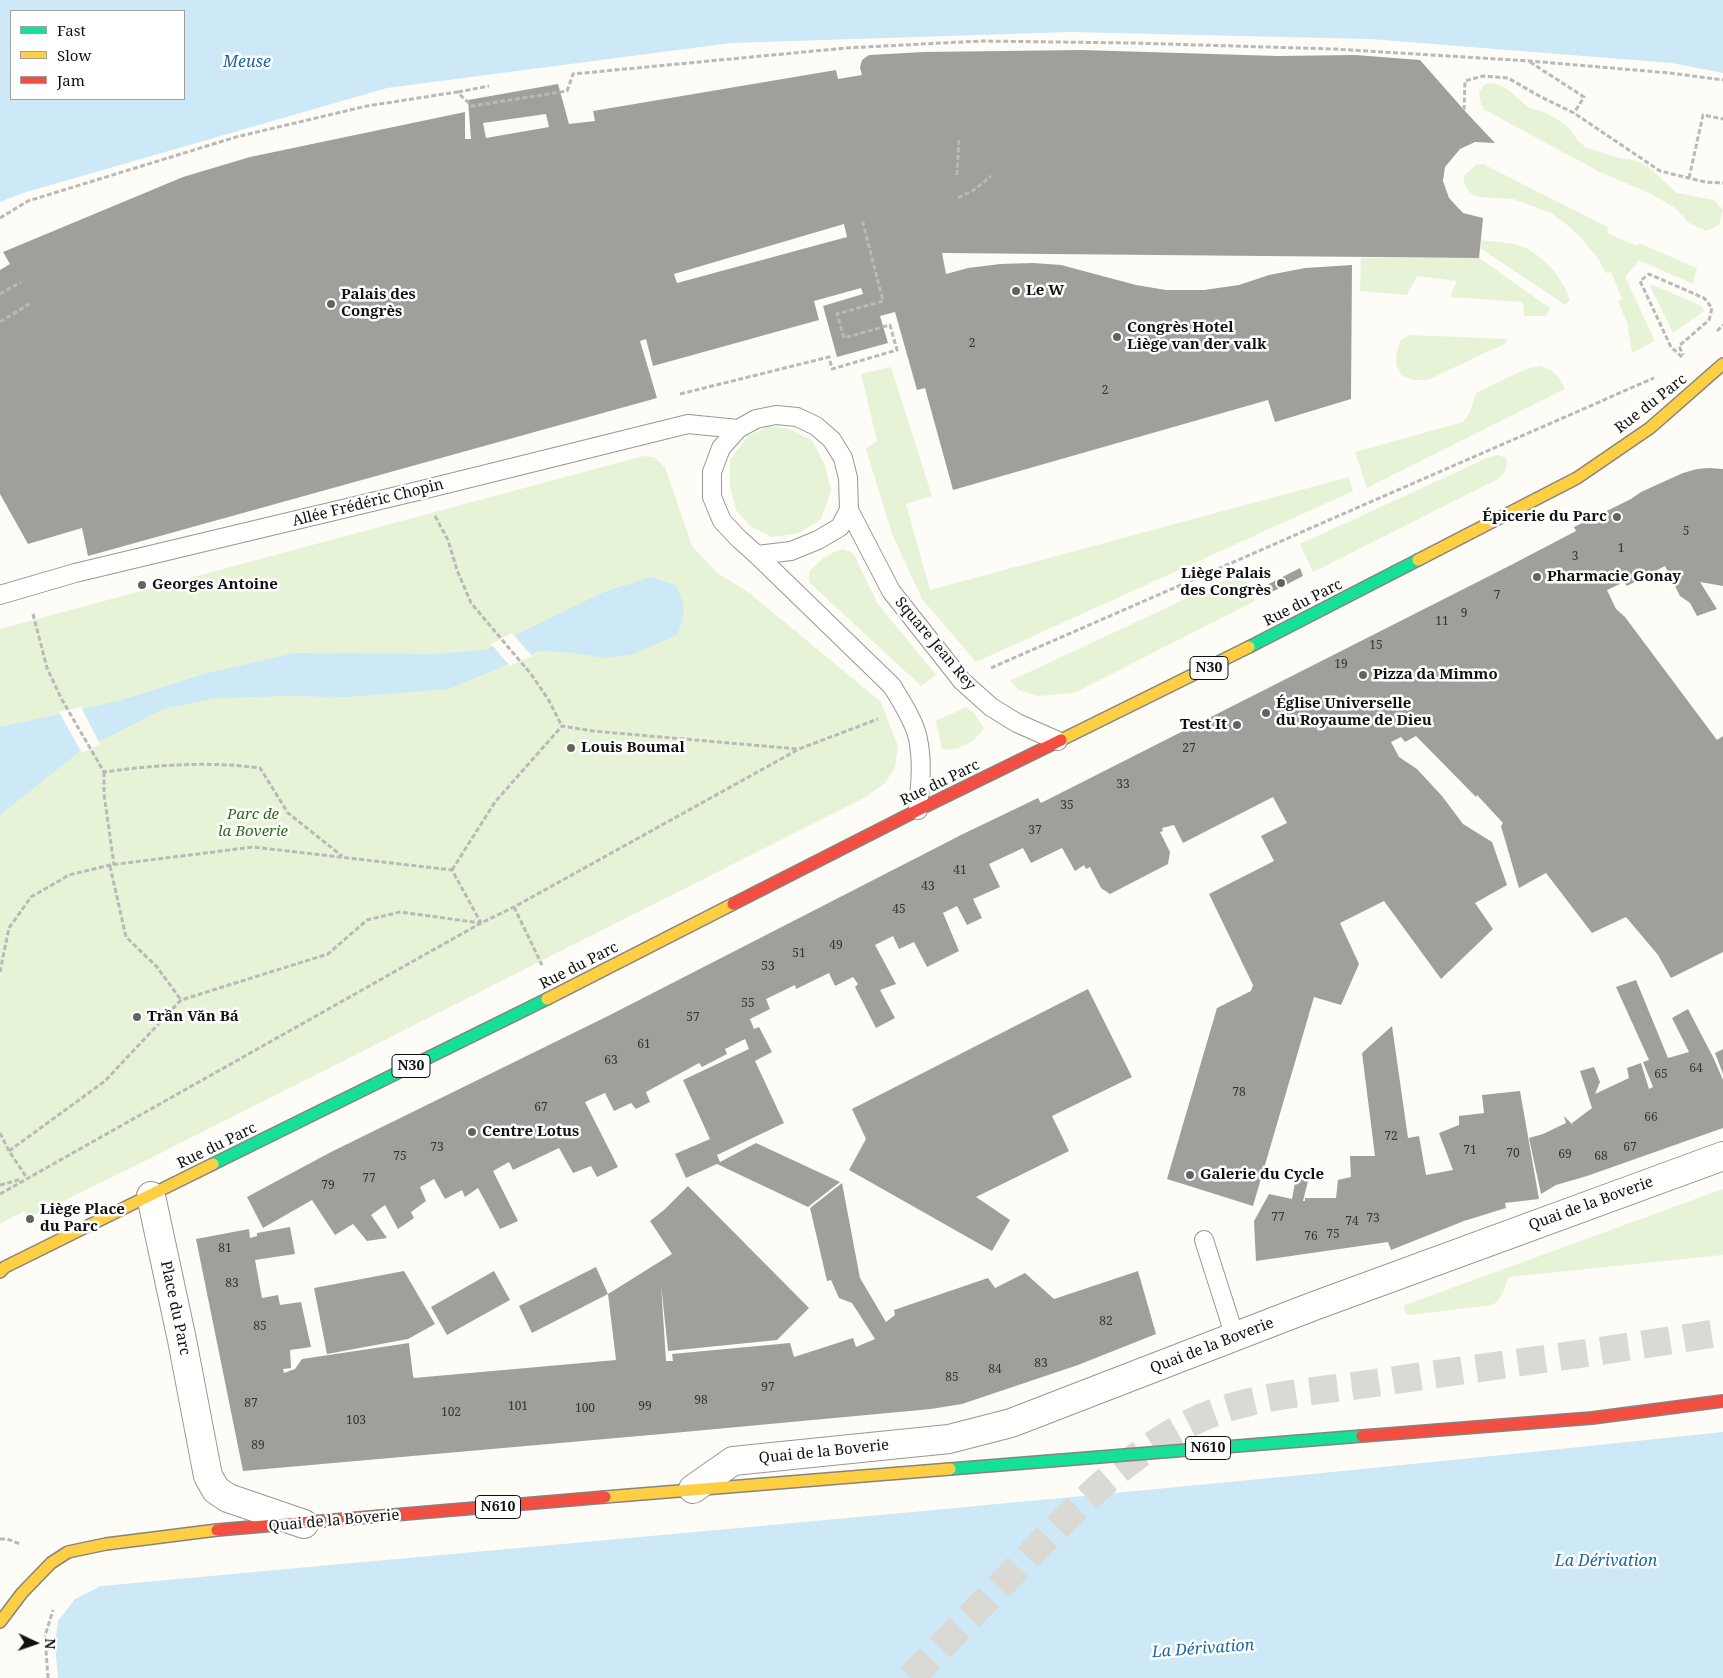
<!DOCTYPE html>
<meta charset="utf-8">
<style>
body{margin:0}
#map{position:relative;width:1723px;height:1678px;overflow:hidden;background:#fdfcf7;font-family:"Noto Serif",serif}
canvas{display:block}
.legend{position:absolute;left:10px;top:10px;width:175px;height:90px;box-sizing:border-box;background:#fff;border:1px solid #a0a0a0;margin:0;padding:6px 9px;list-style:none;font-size:15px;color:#111}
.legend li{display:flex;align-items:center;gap:10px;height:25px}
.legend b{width:25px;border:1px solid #a0a0a0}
.north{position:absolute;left:10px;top:1618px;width:50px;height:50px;-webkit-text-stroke:4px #fff;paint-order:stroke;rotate:93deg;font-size:14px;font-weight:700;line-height:20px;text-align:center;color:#111}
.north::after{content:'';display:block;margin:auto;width:18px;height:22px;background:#111;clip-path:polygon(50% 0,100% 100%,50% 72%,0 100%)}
</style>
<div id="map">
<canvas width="1723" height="1678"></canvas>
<ul class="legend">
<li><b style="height:6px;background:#16e098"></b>Fast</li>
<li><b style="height:6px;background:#ffcf43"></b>Slow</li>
<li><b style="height:6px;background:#f24e42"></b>Jam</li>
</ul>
<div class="north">N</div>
</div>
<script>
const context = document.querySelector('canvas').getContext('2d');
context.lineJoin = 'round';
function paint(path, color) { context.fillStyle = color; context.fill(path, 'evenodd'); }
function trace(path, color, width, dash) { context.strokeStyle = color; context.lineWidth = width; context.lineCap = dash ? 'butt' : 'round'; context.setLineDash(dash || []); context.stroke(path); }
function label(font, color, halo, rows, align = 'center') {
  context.font = font + ' "Noto Serif",serif'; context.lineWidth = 5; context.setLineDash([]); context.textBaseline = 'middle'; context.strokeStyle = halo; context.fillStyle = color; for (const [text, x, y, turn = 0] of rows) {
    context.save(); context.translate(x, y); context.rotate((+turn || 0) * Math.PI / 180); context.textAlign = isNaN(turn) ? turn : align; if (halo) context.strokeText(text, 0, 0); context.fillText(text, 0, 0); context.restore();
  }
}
paint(new Path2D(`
 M1493,83L1507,89L1529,108L1544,112L1557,119L1570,129L1578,141L1587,148L1619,158L1634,160L1646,165L1677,193L1714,200L1723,210L1719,225L1706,231L1689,223L1675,208L1651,194L1598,171L1485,110L1481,104L1479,92L1485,84Z
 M1483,164L1608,227L1607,233L1637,246L1639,243L1697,268L1693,284L1639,260L1625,277L1655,341L1632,353L1627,322L1618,302L1622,299L1611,272L1606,273L1597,257L1581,238L1566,224L1551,213L1513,199L1478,197L1469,192L1464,183V176L1476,165Z
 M1481,240C1495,242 1515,242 1528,249C1548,261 1562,278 1570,300L1565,305L1480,248Z
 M1361,258H1479L1550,308L1546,316H1524L1523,302L1450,297L1457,281L1417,276L1407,295L1360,291Z
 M1653,285L1697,304L1703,307L1704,311L1673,333L1650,286Z
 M1409,335L1507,339L1506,343L1430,379C1399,385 1389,366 1401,340Z
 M1540,366C1553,370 1560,376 1565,389L1367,488L1355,452L1463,422L1470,412L1476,393L1526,369Z
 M891,367L932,496L906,504L930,590L1349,477L1353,491L976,662L922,599L892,534L866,449L877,441L861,374Z
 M770,426L789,429L812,440L825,465L831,491L821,519L799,533L772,537L751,527L736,510L730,487V460L748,436Z
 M1498,455L1506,458C1508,468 1506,472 1498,479L1313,572L1300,544L1489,457Z
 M643,456L654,457L665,467L692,546L717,573L748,592L881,702L898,746L895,768L885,783L866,797L133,1167L28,1218L24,1211L0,1224V629Z
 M843,549L853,553L878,604L936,675L921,686L809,582V572C819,561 828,553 843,549Z
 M1243,572L1255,601L1074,693L1038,696L1019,690L1010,681Z
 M966,707L973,712L984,728C976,742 958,752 942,749L936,721Z
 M1723,1189V1255L1508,1277C1505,1289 1503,1296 1493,1305L1409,1315L1405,1312L1404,1308L1405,1305Z`), '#e7f3d7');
paint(new Path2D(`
 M0,0H1723V73L1672,63L1370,39L1070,32L731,43L387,88L23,193L0,202ZM184,11V99H11V11Z
 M651,577L675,585C686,606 686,613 677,635L631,655L603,658L575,653L539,651L449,689L347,697L290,696L216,698L163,709L79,752L0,815V727L119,701L204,674L295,653L437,654L485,650L604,592Z
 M1723,1432V1678H0V1584L91,1587C635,1537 1180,1490 1723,1432Z`), '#cde8f7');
paint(new Path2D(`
 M512,633L532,656L510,666L491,644Z
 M81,707L100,744L82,753L59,712Z
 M0,1584L99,1587L75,1599L58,1621L55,1643L58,1678H0Z`), '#fdfcf7');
paint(new Path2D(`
 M1082,50L1277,56L1355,55L1420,60L1464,110L1495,143L1475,142L1460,149L1445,167L1443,181L1449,198L1463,213L1483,218L1479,258L942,253L946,274L968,268L1000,264L1033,263L1061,265L1136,285L1166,290H1204L1239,285L1269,275L1305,268L1352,265L1351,399L1275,422L1268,400L953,490L925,388L917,390L895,312L880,316L888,343L837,357L823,306L863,294L861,288L814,301L819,320L653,366L646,339L640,341L657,398L88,556L82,528L28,544L0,494V270L10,264L3,252L183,177L250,157L465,112V139H471L468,100L558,84L569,124L595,121L593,111L836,70L838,79L862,75L860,67L862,60L869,55L924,52ZM546,114L549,127L486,138L483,123ZM844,224L847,237L677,283L674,274Z
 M1709,468L1723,469V586L1700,582L1717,609L1697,616L1690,603L1680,596L1665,566L1627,586L1624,582L1607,590L1616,609L1625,617L1717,740L1723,736V952L1671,978L1658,955L1626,917L1592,933L1546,873L1519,888L1501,826L1503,823L1477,795L1476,797L1416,736L1405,742L1401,737L1391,742L1399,757L1417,769L1442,796L1463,824L1492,842L1507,885L1475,903L1493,929L1441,979L1384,901L1340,923L1359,964L1341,1005L1314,997L1253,1206L1167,1179L1217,1008L1251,991L1253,985L1209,894L1274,861L1261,836L1287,823L1273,797L1183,843L1174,825L1162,828L1163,831L1160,832L1170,852L1168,864L1110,894L1101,888L1090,867L1086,869L1084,865L1075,871L1062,848L1031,863L1023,848L989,864L1000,887L973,899L982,918L967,925L957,906L943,913L959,951L927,967L914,942L899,949L893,936L875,945L896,984L880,990L895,1018L876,1028L855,987L858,984L853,977L835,986L829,973L796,989L795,985L766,999L770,1009L750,1019L754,1029L759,1027L772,1052L755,1061L784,1123L717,1155L720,1162L756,1143L840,1182L808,1207L717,1164L686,1178L675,1154L710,1139L683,1080L749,1049L745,1039L725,1049L727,1054L702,1067L699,1063L646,1092L650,1102L636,1109L631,1103L614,1111L605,1093L585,1102L618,1167L597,1177L591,1166L573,1173L559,1148L513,1170L509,1162L493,1171L518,1221L500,1229L478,1188L465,1197L462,1190L445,1199L434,1179L420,1187L426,1201L411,1212L414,1218L398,1229L385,1205L371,1215L387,1238L367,1241L353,1224L335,1235L312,1200L263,1228L247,1197L331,1152L608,1016L963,834L1038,798L1041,803L1511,565L1576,531L1574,527L1631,499L1641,492L1683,473L1697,469Z
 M1300,568L1303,576L1264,596L1261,588Z
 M1636,980L1668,1058L1689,1052L1672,1018L1688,1009L1714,1059L1723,1080V1128L1587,1176L1556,1185L1541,1194L1529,1138L1543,1134L1566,1123L1564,1116L1573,1125L1572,1123L1592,1108L1580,1071L1594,1067L1600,1082L1595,1094L1629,1078L1627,1068L1641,1063L1649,1089L1653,1087L1643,1062L1649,1060L1616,987Z
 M1088,989L1132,1077L1052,1116L1069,1151L976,1197L1010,1220L992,1251L849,1170L866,1139L852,1109Z
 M1392,1026L1408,1138L1419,1136L1426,1175L1453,1170L1439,1133L1459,1125V1116L1484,1113L1482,1095L1520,1091L1539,1199L1505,1203L1506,1208L1464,1221L1391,1250L1388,1242L1256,1261L1254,1221L1269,1194L1292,1199L1296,1177L1308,1181L1303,1201H1305V1198H1336L1338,1180L1351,1177L1350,1156H1375L1362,1053Z
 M1723,1049V1074L1715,1053Z
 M842,1183L860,1278L886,1322L895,1315L894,1310L988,1278L995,1288L1025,1273L1054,1299L1138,1271L1156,1334L1078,1365L962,1404L931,1409L673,1433L243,1471L196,1239L249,1229L250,1238L257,1236V1233L290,1227L295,1254L255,1260L262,1298L278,1295L280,1305L301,1302L311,1347L290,1350L291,1368L283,1369L284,1373L295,1369L302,1359L409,1343L413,1376L414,1378L616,1360L608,1294L532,1333L519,1306L596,1267L608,1294L672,1254L650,1221L664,1210L688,1186L809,1308L777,1340L668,1351L661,1284L666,1361H673L672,1354L790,1343L794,1357L853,1338L856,1347L875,1339L852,1303L839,1298L831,1280L827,1281L810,1208Z
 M404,1271L435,1324L408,1339L327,1354L314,1288Z
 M494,1271L510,1300L447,1335L431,1307Z`), '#a19f9c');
trace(new Path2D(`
 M911,1678C949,1638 988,1598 1027,1558C1076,1508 1126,1455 1190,1423C1245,1395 1314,1392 1375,1383C1491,1366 1607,1351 1723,1332`), '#dad9d4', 28, [28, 14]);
const lane = new Path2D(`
 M849,510L840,527L818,540L791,551L757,555L739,539L722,521L712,497V472L721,448L738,429L756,419L776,415L797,417L816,426L832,440L843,458L848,478L849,510L891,591L962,681L991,707L1017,723L1058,741
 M757,555L892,686C901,701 915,722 918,739C923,763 920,787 918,810
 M0,595L75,573L422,490L688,424L738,429
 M1204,1240L1235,1337`);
const street = new Path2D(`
 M151,1196L182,1340L208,1476L216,1490L228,1498L304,1524
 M693,1489L733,1461L949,1439L1011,1423L1314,1306L1723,1156`);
const fast = new Path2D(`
 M1249,647L1418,560
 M213,1164L547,999
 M950,1469L1362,1436`);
const slow = new Path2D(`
 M1418,560L1577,478L1650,428L1723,364
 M1061,740L1249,647
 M547,999L733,904
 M0,1272L5,1267L213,1164
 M605,1497L950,1469
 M0,1622L22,1593L51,1563L68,1552L106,1544L217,1530`);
const jam = new Path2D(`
 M733,904L918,810L1061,740
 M1362,1436L1592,1418L1723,1401
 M217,1530L605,1497`);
trace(lane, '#979795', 20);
trace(street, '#979795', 30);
trace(fast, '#858482', 14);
trace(slow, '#858482', 14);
trace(jam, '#858482', 14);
trace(new Path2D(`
 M1530,62L1584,97L1574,113
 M458,92L489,86
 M1464,110L1465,81L1483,76L1508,78L1541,97L1574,113L1660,171L1705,182L1723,183
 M957,175L959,138
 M1689,178L1703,115L1723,119
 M958,198L974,190L991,176
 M0,218L28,201L236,137L367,106L457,92L472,106L567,91L573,74L846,48L981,41L1132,43L1334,49L1530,61L1670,73L1723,80
 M0,294L21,282
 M0,322L31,303
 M1717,331L1723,325
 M1682,357L1671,347L1640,281L1649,274L1704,298L1712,308L1709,320L1679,346L1683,355
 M680,394L829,357L832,369L897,350L890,325L844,338L837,314L883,301L862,219
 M435,516L448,540L457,570L471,603L531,674L548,699L562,726
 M33,614L47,668L61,698L104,772C155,765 209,761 260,768L288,813L342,856
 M991,668L1654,378
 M104,772V794L114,865
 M110,866L126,937L157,967L181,1000
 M452,870L495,802L562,726L593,731L798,749
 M514,907L542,965
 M0,972L9,928L31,897L69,875L110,865L253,847L452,870L481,923
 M0,1133L9,1151L27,1178
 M9,1151L105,1081L181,1000L328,954L367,920L400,912L481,923
 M0,1185L22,1179
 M0,1194L481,923L514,907L799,749L878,719
 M0,1539H7L20,1544
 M48,1678L45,1636L53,1610`), '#b9b9b8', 3, [5, 2.5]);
trace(lane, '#fffffe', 18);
trace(street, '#fffffe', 28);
trace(fast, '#16e098', 11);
trace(slow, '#ffcf43', 11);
trace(jam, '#f24e42', 11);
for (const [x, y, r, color] of [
 [1016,291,5,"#646362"],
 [331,304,5,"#646362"],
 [1117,337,5,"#646362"],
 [1617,517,5,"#646362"],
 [1537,577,5,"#646362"],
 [1281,583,5,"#646362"],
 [142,585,5,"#646362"],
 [1363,675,5,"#646362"],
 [1266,713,5,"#646362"],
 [1237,725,5,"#646362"],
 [571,748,5,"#646362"],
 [137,1017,5,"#646362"],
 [472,1132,5,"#646362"],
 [1190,1175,5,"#646362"],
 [30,1219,5,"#646362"]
]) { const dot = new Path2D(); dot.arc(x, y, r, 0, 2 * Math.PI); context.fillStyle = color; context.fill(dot); trace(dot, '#fff', 2); }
label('12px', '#353434', null, [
 ["2",972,344],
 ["2",1105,391],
 ["5",1686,532],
 ["1",1621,549],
 ["3",1575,557],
 ["7",1497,596],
 ["9",1464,614],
 ["11",1442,622],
 ["15",1376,646],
 ["19",1341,665],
 ["27",1189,749],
 ["33",1123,785],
 ["35",1067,806],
 ["37",1035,831],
 ["41",960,871],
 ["43",928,887],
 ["45",899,910],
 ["49",836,946],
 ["51",799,954],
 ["53",768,967],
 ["55",748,1004],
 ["57",693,1018],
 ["61",644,1045],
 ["63",611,1061],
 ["64",1696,1069],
 ["65",1661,1075],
 ["78",1239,1093],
 ["67",541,1108],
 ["66",1651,1118],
 ["72",1391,1137],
 ["73",437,1148],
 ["67",1630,1148],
 ["71",1470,1151],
 ["70",1513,1154],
 ["69",1565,1155],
 ["75",400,1157],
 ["68",1601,1157],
 ["77",369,1179],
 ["79",328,1186],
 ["77",1278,1218],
 ["73",1373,1219],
 ["74",1352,1222],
 ["75",1333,1235],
 ["76",1311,1237],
 ["81",225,1249],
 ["83",232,1284],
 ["82",1106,1322],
 ["85",260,1327],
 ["83",1041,1364],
 ["84",995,1370],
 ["85",952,1378],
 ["97",768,1388],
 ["98",701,1401],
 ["87",251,1404],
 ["101",518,1407],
 ["99",645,1407],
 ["100",585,1409],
 ["102",451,1413],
 ["103",356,1421],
 ["89",258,1446]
]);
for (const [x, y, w] of [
 [1209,668,38],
 [411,1066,38],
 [1208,1448,45],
 [498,1507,45]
]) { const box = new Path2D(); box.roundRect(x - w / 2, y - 11.5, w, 23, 4); context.fillStyle = '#fff'; context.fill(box); trace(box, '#111', 1); }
label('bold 14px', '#111', null, [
 ["N30",1209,668],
 ["N30",411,1066],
 ["N610",1208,1448],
 ["N610",498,1507]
]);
label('bold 15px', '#111', '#fff', [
 ["Le W",1026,291],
 ["Palais des",341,295],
 ["Congrès",341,312],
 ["Congrès Hotel",1127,328],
 ["Liège van der valk",1127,345],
 ["Épicerie du Parc",1607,517,"right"],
 ["Liège Palais",1271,574,"right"],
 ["des Congrès",1271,591,"right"],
 ["Pharmacie Gonay",1547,577],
 ["Georges Antoine",152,585],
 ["Pizza da Mimmo",1373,675],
 ["Église Universelle",1276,704],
 ["du Royaume de Dieu",1276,721],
 ["Test It",1227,725,"right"],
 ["Louis Boumal",581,748],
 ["Trần Văn Bá",147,1017],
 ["Centre Lotus",482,1132],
 ["Galerie du Cycle",1200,1175],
 ["Liège Place",40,1210],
 ["du Parc",40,1227]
], 'left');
label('15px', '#111', '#fff', [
 ["Rue du Parc",1651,404,-38],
 ["Allée Frédéric Chopin",368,503,-14],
 ["Rue du Parc",1303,603,-27],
 ["Square Jean Rey",935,644,50],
 ["Rue du Parc",940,783,-26],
 ["Rue du Parc",579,966,-27],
 ["Rue du Parc",217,1146,-26],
 ["Quai de la Boverie",1591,1204,-20],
 ["Place du Parc",175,1308,78],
 ["Quai de la Boverie",1212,1346,-21],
 ["Quai de la Boverie",824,1452,-6],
 ["Quai de la Boverie",334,1521,-5]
]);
label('italic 15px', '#2f6b1f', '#fff', [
 ["Parc de",253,815],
 ["la Boverie",253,832]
]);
label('italic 16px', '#1768a6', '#fff', [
 ["Meuse",247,62],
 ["La Dérivation",1606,1561],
 ["La Dérivation",1203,1649,-4]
]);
</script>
